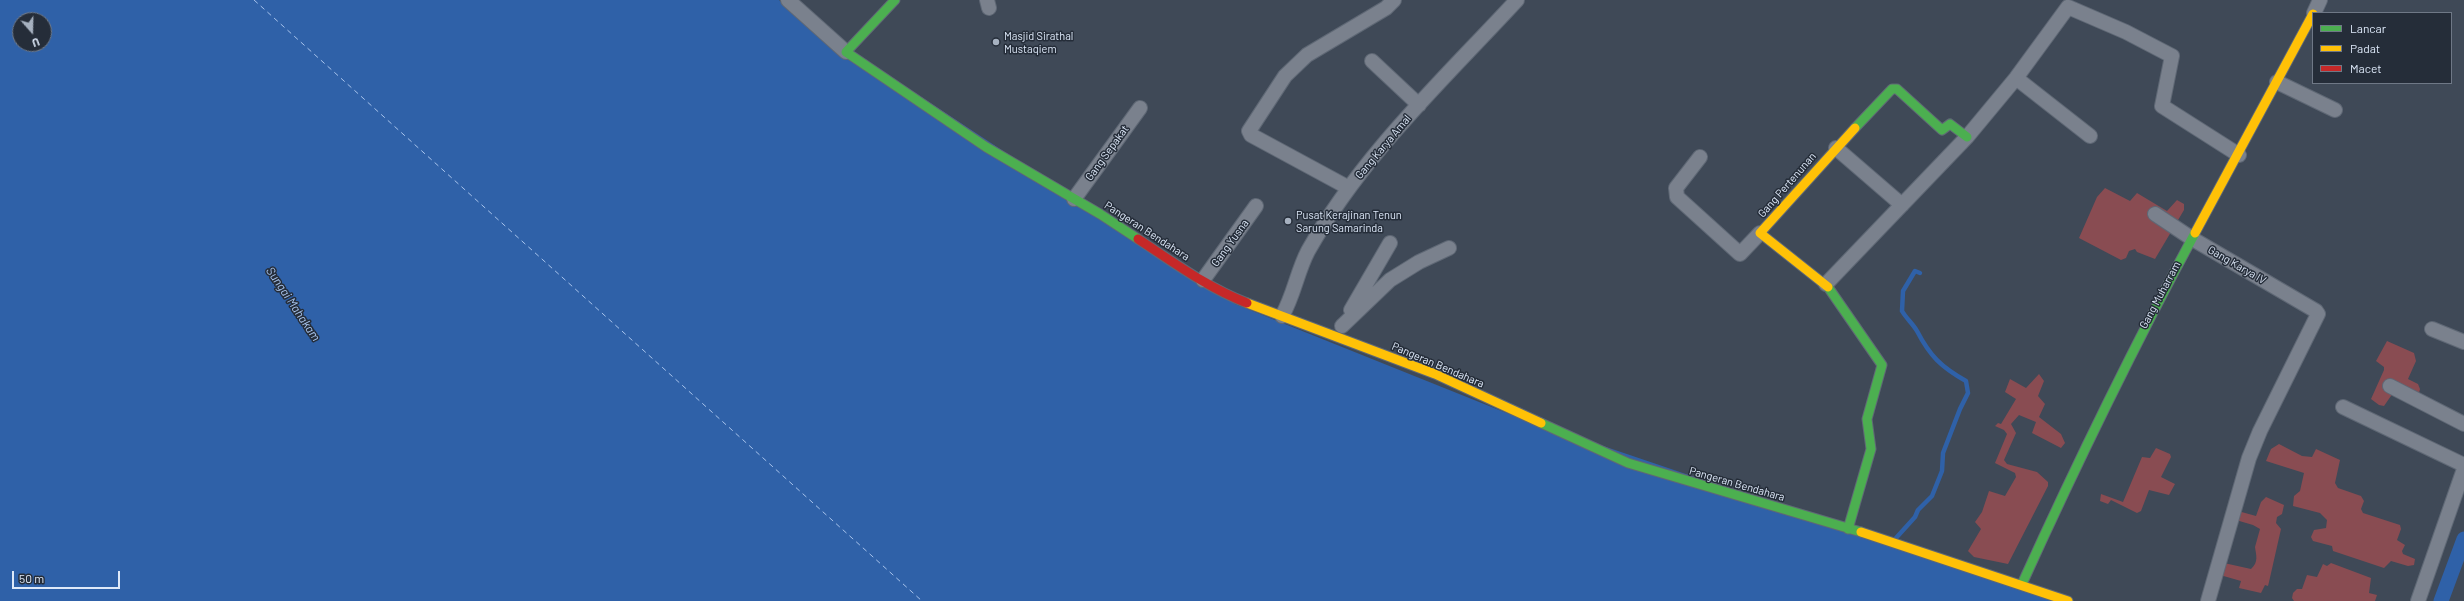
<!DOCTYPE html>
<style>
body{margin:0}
#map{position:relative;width:2464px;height:601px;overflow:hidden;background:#3f4957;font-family:Barlow,sans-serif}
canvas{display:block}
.legend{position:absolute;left:2312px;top:12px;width:140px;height:72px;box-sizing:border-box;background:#252d39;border:1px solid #6f7886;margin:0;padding:5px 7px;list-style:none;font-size:12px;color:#dee9f9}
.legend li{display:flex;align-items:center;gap:8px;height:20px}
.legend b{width:20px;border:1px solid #6f7886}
.north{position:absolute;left:12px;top:12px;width:40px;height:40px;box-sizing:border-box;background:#252d39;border:1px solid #6f7886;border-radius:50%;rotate:160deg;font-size:11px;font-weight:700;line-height:16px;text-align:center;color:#dee9f9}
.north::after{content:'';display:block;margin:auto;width:14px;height:18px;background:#a6b1c0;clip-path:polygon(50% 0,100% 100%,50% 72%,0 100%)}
.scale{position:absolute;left:12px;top:571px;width:108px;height:18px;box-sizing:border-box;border:2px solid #dee9f9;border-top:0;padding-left:5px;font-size:12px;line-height:14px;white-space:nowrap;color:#dee9f9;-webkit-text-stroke:3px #252d39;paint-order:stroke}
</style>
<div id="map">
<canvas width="2464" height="601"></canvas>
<ul class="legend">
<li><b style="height:5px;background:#4caf50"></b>Lancar</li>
<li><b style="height:5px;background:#ffc107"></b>Padat</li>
<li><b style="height:5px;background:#c62828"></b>Macet</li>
</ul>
<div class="north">U</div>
<div class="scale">50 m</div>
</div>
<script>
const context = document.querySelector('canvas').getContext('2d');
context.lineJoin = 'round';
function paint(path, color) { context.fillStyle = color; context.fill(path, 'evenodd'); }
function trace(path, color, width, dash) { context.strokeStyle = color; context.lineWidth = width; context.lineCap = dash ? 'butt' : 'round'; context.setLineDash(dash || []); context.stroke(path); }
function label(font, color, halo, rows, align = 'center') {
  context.font = font + ' Barlow,sans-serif'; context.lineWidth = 3; context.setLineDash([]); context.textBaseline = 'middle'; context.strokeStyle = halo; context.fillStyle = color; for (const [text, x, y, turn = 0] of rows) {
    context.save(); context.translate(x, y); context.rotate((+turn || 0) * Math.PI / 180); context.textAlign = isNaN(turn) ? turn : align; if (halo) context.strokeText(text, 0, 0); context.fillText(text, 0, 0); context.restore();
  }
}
paint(new Path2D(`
 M2105,188L2130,201L2137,193L2167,211L2177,200L2184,204V210L2155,259L2137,252L2135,249L2129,251L2126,258L2121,260L2079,238L2097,197Z
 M2387,341L2414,353L2416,361L2408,379L2418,384L2420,389L2419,393H2393L2384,406L2379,405L2371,399L2384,370V367L2376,361Z
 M2039,374L2044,381L2038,396L2045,404L2039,417L2061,434L2065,443L2061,448L2034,434L2032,433L2036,422L2019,415L2011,424L2016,433L2004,460L2007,464L2037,472L2048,482V486L2008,564L1974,557L1968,551L1981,529L1975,522L1982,512L1989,491L2005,496L2016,477L2015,473L1995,463L2007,434L2004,430L1995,426L1998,423L2001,424L2016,399L2005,392L2010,379L2026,388Z
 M2279,444L2302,456L2312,457L2316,449L2340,460L2335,483L2338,488L2361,496L2364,501L2361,509L2363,513L2400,525L2401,529L2397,540L2405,545L2402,551L2403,554L2415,559L2414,565L2408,566L2391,561L2384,568L2333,551L2332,546L2313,541L2311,537L2314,530L2326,528L2327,520L2320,513L2293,506L2294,496L2300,491L2304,473L2266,461L2271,449Z
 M2156,448L2170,454L2171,457L2161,477L2175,484L2169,495L2149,490L2141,511L2137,513L2111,500L2108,504L2100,501L2101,494L2123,502L2142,457L2150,458Z
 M2266,497L2284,505L2282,514L2277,517L2276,523L2281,529L2269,582L2268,586L2265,585L2261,593L2239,588L2241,581L2220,575L2224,563L2251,569C2259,562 2256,555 2255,547L2260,529L2253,525L2236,520L2238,511L2256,516L2261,502Z
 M2331,563L2371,578L2369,593L2377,595L2375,601H2294L2292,598L2293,593L2297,589H2302L2307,575L2317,577L2323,564L2327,566Z`), '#894c52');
paint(new Path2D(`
 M0,0H779L791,11L1235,304L1509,414L2060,601H0ZM20,20H44V44H20Z`), '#2f61a8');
trace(new Path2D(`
 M1896,538L1915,517L1918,510L1932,496L1942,471L1943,453L1960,409L1968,393L1966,381C1941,367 1930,356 1917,331C1913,324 1906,318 1902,311L1903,291L1915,271L1920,273`), '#2f61a8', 4.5);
trace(new Path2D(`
 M2441,601L2464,539`), '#2f61a8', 15);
trace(new Path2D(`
 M254,0L922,601`), '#a7c3ec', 1, [5, 4]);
const street = new Path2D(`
 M788,0L846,52
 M987,0L989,8
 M2314,13L2320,0
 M1372,61L1419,105
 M2016,78L2090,136
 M2277,82L2335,110
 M1836,148L1902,205
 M1700,157L1676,188L1677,197L1740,254L1760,233
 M1349,188L1251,135L1249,131L1285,76L1307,55L1386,8L1394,0
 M1074,199L1140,108
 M2155,214L2191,238L2316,311L2318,314L2260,431L2249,458L2208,601
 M1203,280L1256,206
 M1826,284L1967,137L2016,78L2068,7L2126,32L2172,56L2162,106L2239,155
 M1351,310L1390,243
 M1282,316C1294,295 1297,272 1308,251C1362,155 1443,80 1517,0
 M1342,326L1390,280L1419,262L1449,248
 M2432,329L2464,342
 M2390,386L2464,424
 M2343,407L2464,465
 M2418,601L2464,469`);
const fast = new Path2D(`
 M895,0L846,52L986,147L1100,214L1138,239
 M1855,128L1892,89H1897L1942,130L1950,124L1967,137
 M1828,287L1882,365L1867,419L1871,449L1848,529
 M1541,423L1628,463L1861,532
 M2022,584C2076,465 2133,348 2195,233`);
const slow = new Path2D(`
 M2195,233L2313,14
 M1828,287L1760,233L1855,128
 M1247,303L1435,374L1541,423
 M1861,532L2068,601`);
const jam = new Path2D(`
 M1138,239C1173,262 1208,288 1247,303`);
trace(street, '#5f6875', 16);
trace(fast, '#5f6875', 11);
trace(slow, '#5f6875', 11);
trace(jam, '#5f6875', 11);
trace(street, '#7a818d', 14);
trace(fast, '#4caf50', 9);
trace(slow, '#ffc107', 9);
trace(jam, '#c62828', 9);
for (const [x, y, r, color] of [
 [996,42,4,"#a6b1c0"],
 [1288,221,4,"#a6b1c0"]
]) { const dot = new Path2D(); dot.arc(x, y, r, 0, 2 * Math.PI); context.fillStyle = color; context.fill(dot); trace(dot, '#252d39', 1.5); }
label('11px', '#dee9f9', '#252d39', [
 ["Masjid Sirathal",1004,36],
 ["Mustaqiem",1004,49],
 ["Pusat Kerajinan Tenun",1296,215],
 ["Sarung Samarinda",1296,228]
], 'left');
label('11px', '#dee9f9', '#252d39', [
 ["Gang Karya Amal",1383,147,-50],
 ["Gang Sepakat",1107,153,-54],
 ["Gang Pertenunan",1787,185,-49],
 ["Pangeran Bendahara",1147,231,33],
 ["Gang Yusna",1230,243,-54],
 ["Gang Karya IV",2237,265,30],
 ["Gang Muharram",2160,295,-62],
 ["Pangeran Bendahara",1438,365,23],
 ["Pangeran Bendahara",1737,484,16]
]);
label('italic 12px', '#a7c3ec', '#252d39', [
 ["Sungai Mahakam",293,304,56]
]);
</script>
